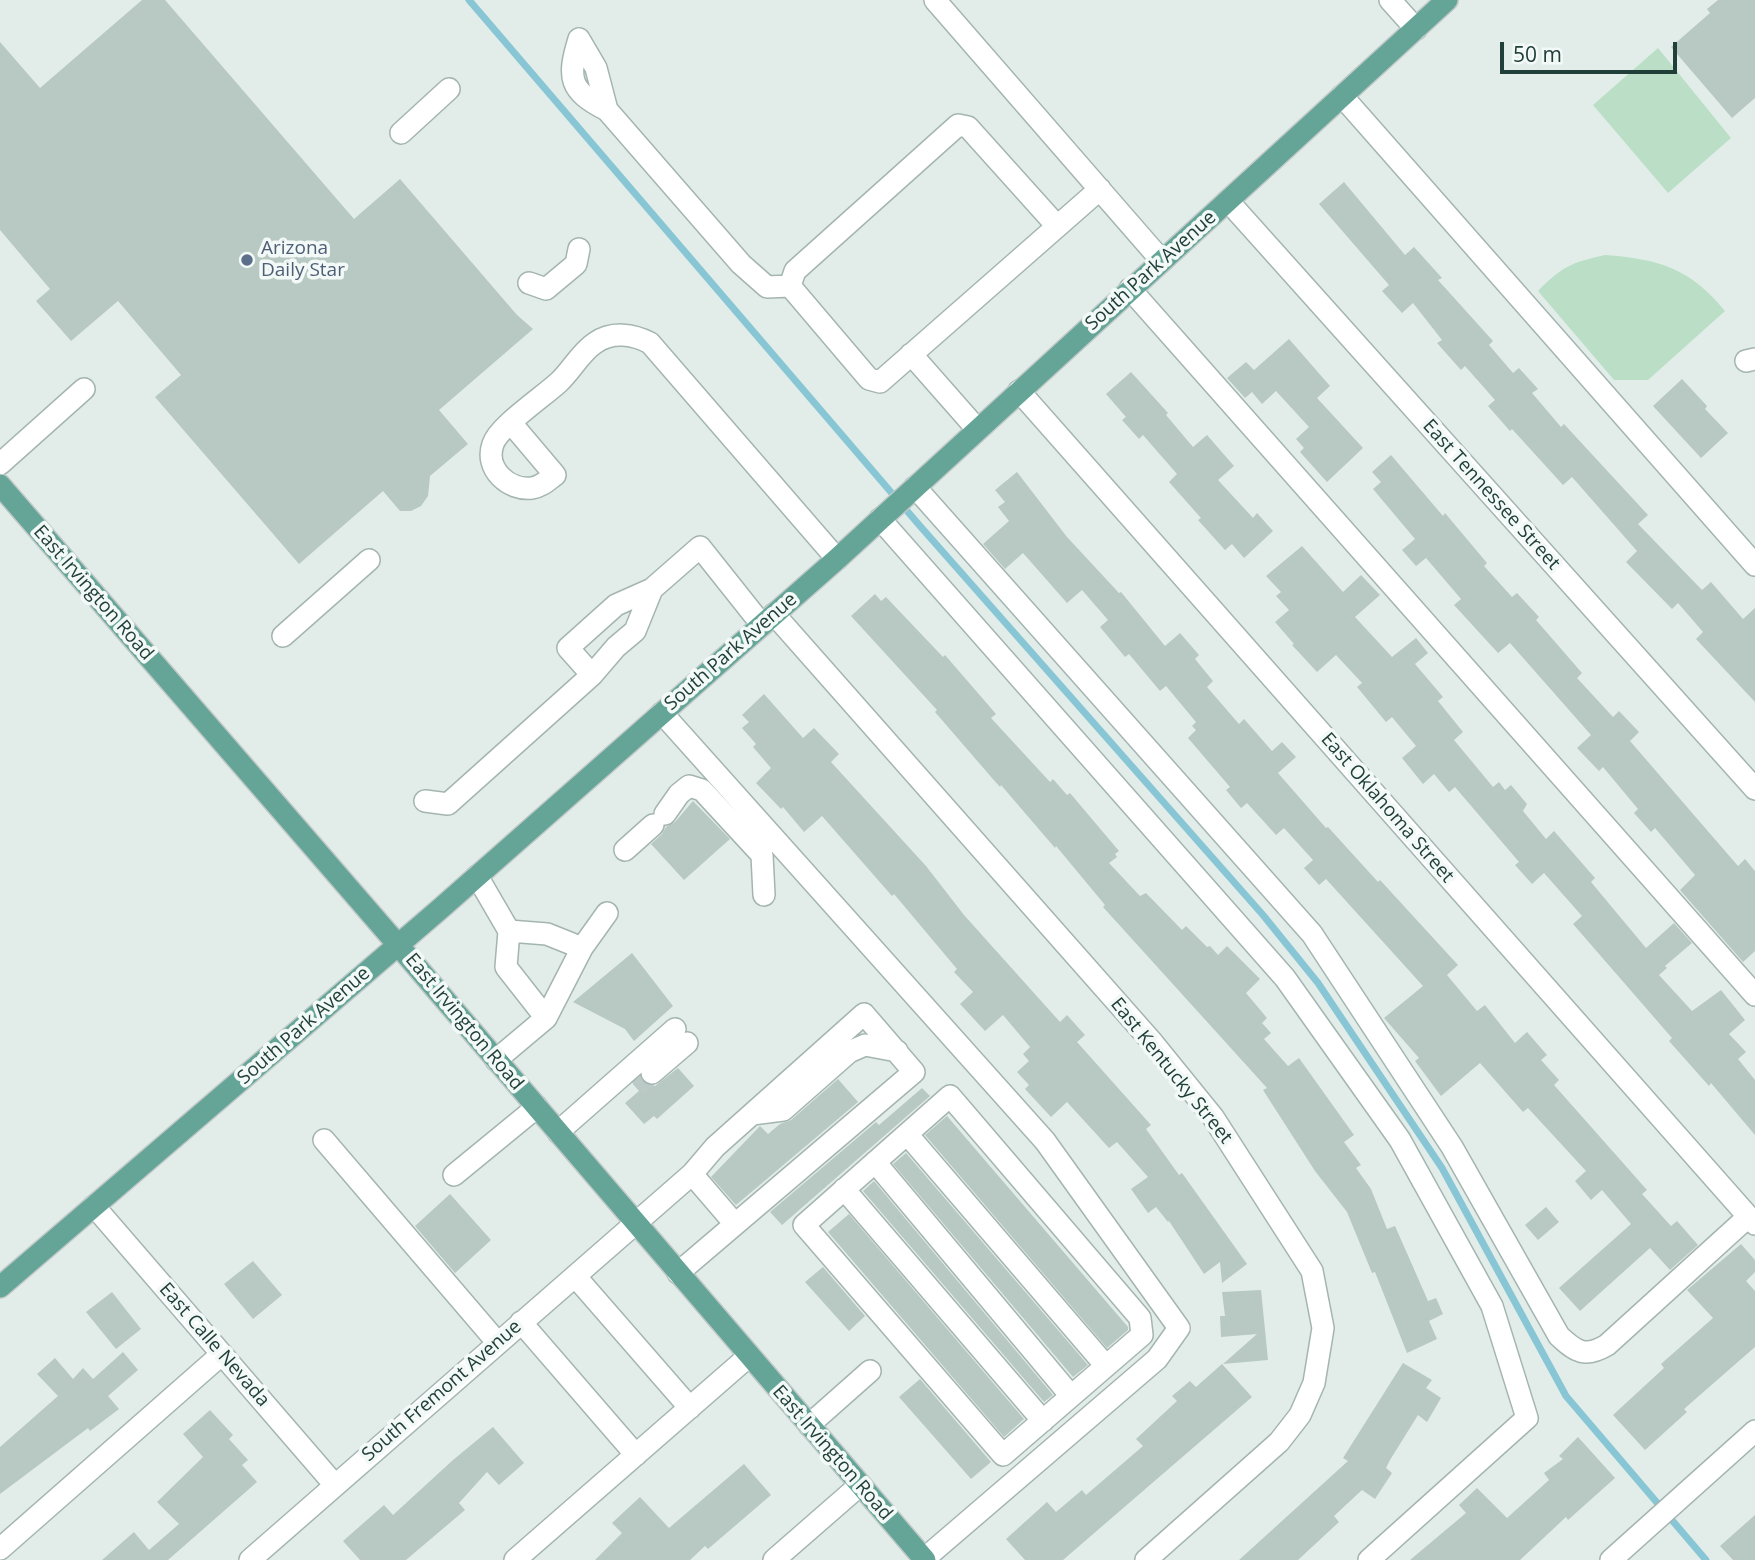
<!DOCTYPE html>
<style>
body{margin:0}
#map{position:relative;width:1755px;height:1560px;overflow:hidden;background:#e2ede9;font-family:"Open Sans",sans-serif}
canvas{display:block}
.scale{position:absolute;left:1500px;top:42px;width:177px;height:32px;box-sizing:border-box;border:4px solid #213f39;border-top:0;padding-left:9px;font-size:21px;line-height:24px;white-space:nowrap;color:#213f39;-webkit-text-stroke:5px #f3f9f7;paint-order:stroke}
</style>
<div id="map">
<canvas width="1755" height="1560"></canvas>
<div class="scale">50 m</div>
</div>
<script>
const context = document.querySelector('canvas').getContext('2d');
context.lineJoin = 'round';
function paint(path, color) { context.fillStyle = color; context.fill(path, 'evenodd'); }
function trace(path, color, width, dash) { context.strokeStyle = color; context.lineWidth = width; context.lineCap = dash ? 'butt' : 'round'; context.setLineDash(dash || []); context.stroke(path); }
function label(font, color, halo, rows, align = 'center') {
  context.font = font + ' "Open Sans",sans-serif'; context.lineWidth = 7; context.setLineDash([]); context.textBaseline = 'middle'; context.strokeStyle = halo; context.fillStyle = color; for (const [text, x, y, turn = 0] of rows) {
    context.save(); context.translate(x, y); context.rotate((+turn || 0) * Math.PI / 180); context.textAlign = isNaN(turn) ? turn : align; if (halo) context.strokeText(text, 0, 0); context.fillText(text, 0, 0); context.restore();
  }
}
paint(new Path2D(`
 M1658,48L1731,138L1668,193L1593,105Z
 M1605,255C1659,259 1690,268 1725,311L1648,380H1614L1538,291C1563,266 1570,263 1605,255Z`), '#badfc6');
trace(new Path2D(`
 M469,0L920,526L1263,915L1318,983L1442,1168L1566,1396L1706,1560`), '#88c6d5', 7);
paint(new Path2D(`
 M142,0H165L354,219L400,179L517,315L533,329L439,410L468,444L430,476L428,496L421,506L411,511H400L383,491L299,564L155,397L181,375L118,301L71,341L36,301L50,289L0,230V42L40,88Z
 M1718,0H1755V98L1732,118L1671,47L1710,13L1707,9Z
 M1344,182L1405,255L1414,247L1442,278L1438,280L1493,341L1489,345L1513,373L1519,368L1538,389L1532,393L1561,427L1564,424L1648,515L1638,524L1702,590L1711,582L1743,619L1755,608V702L1696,639L1703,632L1678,603L1672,609L1626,562L1637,551L1572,477L1563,485L1512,429L1510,431L1488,406L1495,400L1465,366L1461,370L1437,343L1442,340L1413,303L1402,313L1382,291L1389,285L1319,204Z
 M1289,339L1330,386L1317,398L1363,448L1327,482L1300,452L1304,448L1296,439L1309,427L1276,391L1262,404L1252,392L1245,398L1227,378L1246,362L1254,370Z
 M1131,372L1168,413L1166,415L1193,447L1207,435L1234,466L1218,480L1253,518L1257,513L1273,531L1244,558L1232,544L1225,550L1198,520L1201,518L1169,482L1177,474L1143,435L1139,439L1122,420L1126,417L1106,394Z
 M1682,379L1707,406L1705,409L1728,433L1701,458L1653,406Z
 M1391,455L1443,516L1445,513L1487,563L1484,566L1512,597L1517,593L1539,617L1536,620L1582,673L1577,678L1613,717L1619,711L1639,732L1630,741L1738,866L1745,859L1755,871V951L1743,962L1680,890L1695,875L1655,828L1651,832L1634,813L1638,809L1603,767L1599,771L1577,748L1591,735L1510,643L1498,653L1454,605L1461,599L1426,558L1416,566L1402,550L1415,539L1373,489L1381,482L1372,472Z
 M1017,472L1067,537L1119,593L1121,592L1165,646L1180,633L1199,655L1195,659L1213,681L1207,687L1239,724L1244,719L1272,751L1282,742L1296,757L1278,773L1326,828L1328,827L1378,882L1380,880L1458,965L1447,975L1477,1011L1485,1005L1515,1043L1527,1032L1547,1055L1541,1060L1559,1080L1554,1085L1647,1190L1642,1194L1671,1226L1677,1221L1698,1245L1670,1270L1650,1248L1580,1311L1559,1288L1631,1224L1602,1190L1591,1200L1575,1181L1586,1171L1528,1108L1523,1112L1480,1063L1441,1096L1415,1061L1419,1058L1384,1018L1423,986L1326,879L1319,885L1304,868L1313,860L1284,828L1276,835L1247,803L1241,808L1226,790L1230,787L1188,738L1196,730L1192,726L1196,722L1166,686L1160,691L1129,654L1125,657L1100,627L1108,620L1082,590L1067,603L1023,553L1005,569L983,544L1009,521L998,507L1005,502L995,490Z
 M1302,546L1343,592L1361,575L1380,595L1355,617L1392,657L1416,638L1428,653L1415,664L1443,697L1438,701L1463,732L1454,740L1493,787L1499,782L1505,790L1511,785L1527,804L1523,811L1546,839L1554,831L1595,878L1591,882L1646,948L1674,923L1692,943L1665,966L1667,968L1659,975L1692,1011L1721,990L1745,1020L1729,1034L1746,1052L1738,1059L1755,1080V1135L1711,1083L1709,1086L1669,1041L1672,1038L1573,924L1582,916L1544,873L1532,884L1515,865L1519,862L1455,787L1449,792L1434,774L1423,784L1402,758L1416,746L1392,717L1386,722L1357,687L1362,683L1336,655L1317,672L1292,645L1294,644L1275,622L1289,610L1276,596L1281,592L1266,576Z
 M875,594L881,601L886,597L943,657L945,655L996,714L991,718L1050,782L1053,779L1067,795L1070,793L1119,851L1115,854L1117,857L1109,863L1140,896L1146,893L1182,930L1186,926L1207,947L1210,946L1218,955L1227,946L1260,979L1246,993L1267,1018L1262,1023L1271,1033L1264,1039L1288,1066L1299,1058L1354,1135L1344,1142L1361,1165L1356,1168L1371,1189L1387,1229L1395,1226L1428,1301L1436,1298L1443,1314L1429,1321L1437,1339L1407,1353L1375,1272L1372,1273L1347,1212L1315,1171L1263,1090L1267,1088L1103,907L1105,905L1056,846L1055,848L1001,785L1000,787L992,778L935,712L937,710L851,616Z
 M764,694L803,738L814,728L839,754L831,762L926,866L964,915L1060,1022L1067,1015L1085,1035L1077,1042L1151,1125L1146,1129L1179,1175L1182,1173L1247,1264L1222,1283L1220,1262L1204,1274L1169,1221L1168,1222L1156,1207L1148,1213L1131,1189L1148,1177L1117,1142L1109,1148L1067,1102L1051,1117L1025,1089L1029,1085L1017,1072L1029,1061L1023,1054L1030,1047L1003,1015L985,1031L960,1004L973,992L954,972L957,969L894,894L892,896L822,816L804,832L783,807L781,809L756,783L771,768L753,747L756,744L742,728L749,722L742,715Z
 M693,801L730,839L684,880L651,844L662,834L666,827L675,822Z
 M632,953L673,1006L634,1041L625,1029L573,1002Z
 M678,1068L694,1086L657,1119L654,1116L644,1124L625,1103L639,1091L633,1084L640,1077L647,1085L655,1086Z
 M838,1079L858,1102L736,1205L711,1177L760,1126L768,1134L780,1124L791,1120Z
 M922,1088L930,1096L782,1225L770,1212L876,1122L879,1125Z
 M947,1116L1128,1327V1330L1107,1348L925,1135Z
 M906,1153L1088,1365L1073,1377L893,1164Z
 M874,1181L1053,1395L1044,1402L863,1191Z
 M450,1194L491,1240L455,1273L415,1226Z
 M1546,1207L1559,1222L1538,1240L1525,1225Z
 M849,1214L1024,1419L1004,1437L828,1232Z
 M1741,1244L1755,1260V1272L1746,1281L1755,1291V1347L1684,1409L1687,1412L1645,1450L1613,1415L1664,1368L1661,1364L1713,1318L1687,1290Z
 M253,1261L282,1295L253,1319L224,1284Z
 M823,1267L865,1316L849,1331L805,1282Z
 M1261,1290L1268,1360L1223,1364L1257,1334L1221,1337L1220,1316H1225L1222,1292Z
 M112,1292L141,1329L116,1349L86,1312Z
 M123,1352L138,1370L108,1396L119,1409L90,1431L88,1428L0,1494V1447L58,1396L37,1374L55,1358L73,1379L83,1368L93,1379Z
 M1403,1363L1432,1380L1426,1388L1441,1398L1427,1422L1418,1415L1390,1460L1386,1468L1392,1473L1375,1499L1362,1490L1334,1516L1339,1522L1298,1560H1239L1348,1461L1343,1458Z
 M1222,1364L1252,1397L1063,1560H1025L1006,1539L1047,1502L1056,1512L1082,1490L1086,1495L1143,1446L1136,1439L1177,1401L1172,1396L1190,1381L1196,1387Z
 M920,1379L991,1462L971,1479L899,1397Z
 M210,1410L233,1435L229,1439L248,1460L242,1465L257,1482L168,1560H102L134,1532L149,1550L179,1524L157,1502L203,1457L183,1434Z
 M493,1427L524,1463L499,1485L487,1472L459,1503L465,1510L406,1560H360L343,1541L384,1505L393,1515L453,1460Z
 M1578,1437L1615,1478L1568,1520L1566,1517L1520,1560H1410L1466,1513L1459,1505L1477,1488L1507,1518L1549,1480L1544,1473L1563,1459L1559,1456Z
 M744,1464L771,1495L708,1549L705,1546L690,1560H595L622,1533L612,1523L640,1497L669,1528Z
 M1755,1515V1560H1733L1720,1546Z`), '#b8c8c2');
trace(new Path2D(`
 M636,1087L652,1073`), '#bbcac6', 21, [21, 10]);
const minor = new Path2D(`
 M935,0L1162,261
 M1390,0L1416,29
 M579,39L596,68L607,110L741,264L767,287L790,286
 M579,39C567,78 569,91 607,110
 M1342,96L1755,565
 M401,133L449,89
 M1228,201L1755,789
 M1057,226L968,127L958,125L795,271L790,286L869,379L880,382L1100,189
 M529,283L546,289L576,264L579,249
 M1130,289L1755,995
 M911,354L977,429
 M1746,361L1755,359
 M1019,391L1755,1224
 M511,423L555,475C548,480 541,487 532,488C509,491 484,469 493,444C499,426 543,397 559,382C571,371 581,352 595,343C612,331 633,334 650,343L837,559
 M0,464L84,389
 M915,487L1312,934L1452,1147L1559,1336C1576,1352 1585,1358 1607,1345L1748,1217
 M880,519L1285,978L1400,1140L1492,1306L1527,1418L1369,1560
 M652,589L700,547L762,625
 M774,614L1153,1043L1213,1117L1312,1271L1323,1328L1314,1383L1300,1415L1279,1442L1146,1560
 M283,636L369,560
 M662,713L1045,1141L1179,1328L1157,1359L924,1559
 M425,801L448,804L592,675L568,648L616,605L652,589L635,631L616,647L592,675
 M665,814L679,794L689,786L702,790L762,855L764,895
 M625,850L653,825
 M477,876L509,931L506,967L546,1018L496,1060
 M509,931L547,934L582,948
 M546,1018L582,948L607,913
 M652,1073L687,1043
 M950,1096L1140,1318L1142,1335L1003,1455L804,1225Z
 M752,1114L783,1110L849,1052L865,1045L897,1051
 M558,1132L675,1029
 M907,1134L1106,1366
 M324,1140L497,1342
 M875,1162L1071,1396
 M692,1174L735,1224
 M454,1175L537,1107
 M844,1189L1043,1421
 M94,1206L334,1484
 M575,1276L690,1408
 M521,1322L636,1455
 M809,1425L870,1371
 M0,1549L222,1354
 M250,1560L692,1174L715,1147L864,1014L914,1072L678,1273
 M515,1560L749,1356
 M774,1560L860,1485
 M1611,1560L1755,1431`);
const major = new Path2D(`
 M0,485L398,945L925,1560
 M0,1287L440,909L837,559L1447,0`);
trace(minor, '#a4b5b1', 24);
trace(major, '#c1c9c8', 24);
trace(minor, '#fff', 21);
trace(major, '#65a597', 21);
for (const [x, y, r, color] of [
 [247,260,7,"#5c6f8a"]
]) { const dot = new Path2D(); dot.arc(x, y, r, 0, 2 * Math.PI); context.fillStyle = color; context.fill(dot); trace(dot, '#f3f9f7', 2.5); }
label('19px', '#4e5e75', '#f3f9f7', [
 ["Arizona",261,249],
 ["Daily Star",261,271]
], 'left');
label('19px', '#213f39', '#f3f9f7', [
 ["South Park Avenue",1151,271,-42],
 ["East Tennessee Street",1491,495,48],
 ["East Irvington Road",93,593,49],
 ["South Park Avenue",731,652,-41],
 ["East Oklahoma Street",1387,808,49],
 ["East Irvington Road",464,1022,50],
 ["South Park Avenue",304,1026,-41],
 ["East Kentucky Street",1171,1071,51],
 ["East Calle Nevada",214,1345,49],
 ["South Fremont Avenue",442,1391,-41],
 ["East Irvington Road",832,1453,49]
]);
</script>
